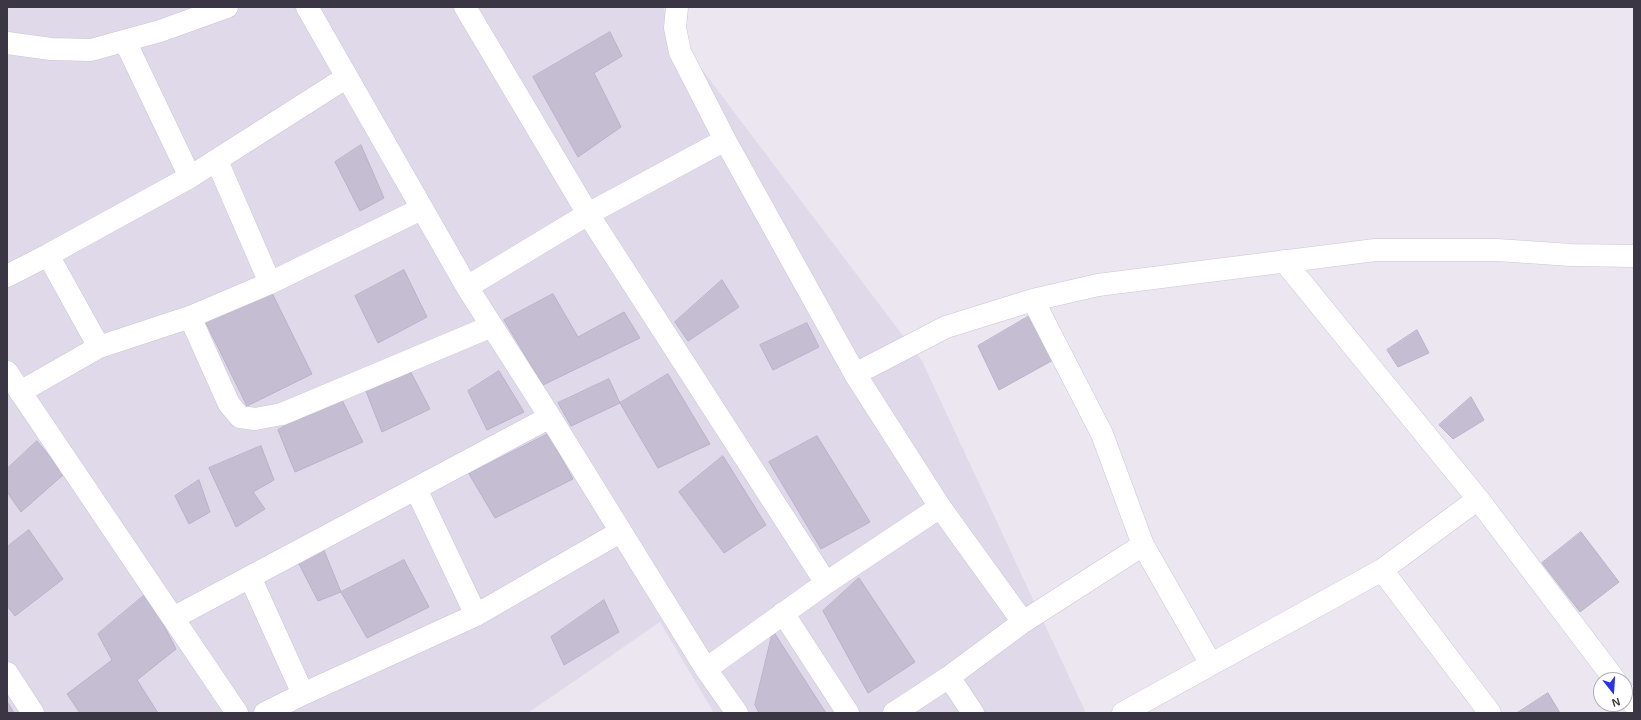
<!DOCTYPE html>
<style>
body{margin:0}
#map{position:relative;width:1641px;height:720px;overflow:hidden;background:#ece6f1;font-family:Arial,sans-serif}
canvas{display:block}
.frame{position:absolute;inset:0;border:8px solid #3b3643;pointer-events:none}
.north{position:absolute;left:1593px;top:672px;width:40px;height:40px;box-sizing:border-box;background:#fff;border:1px solid #b1afb4;border-radius:50%;rotate:163deg;font-size:11px;font-weight:700;line-height:16px;text-align:center;color:#3b3643}
.north::after{content:'';display:block;margin:auto;width:14px;height:18px;background:#2934e5;clip-path:polygon(50% 0,100% 100%,50% 72%,0 100%)}
</style>
<div id="map">
<canvas width="1641" height="720"></canvas>
<div class="frame"></div>
<div class="north">N</div>
</div>
<script>
const context = document.querySelector('canvas').getContext('2d');
context.lineJoin = 'round';
function paint(path, color) { context.fillStyle = color; context.fill(path, 'evenodd'); }
function trace(path, color, width, dash) { context.strokeStyle = color; context.lineWidth = width; context.lineCap = dash ? 'butt' : 'round'; context.setLineDash(dash || []); context.stroke(path); }
paint(new Path2D(`
 M7,7H663L673,31L922,361L1086,713H714L660,622L528,713H7Z`), '#e0d9e9');
const building = new Path2D(`
 M610,32L622,56L594,73L621,127L578,157L533,77Z
 M361,145L384,198L360,211L335,162Z
 M404,270L427,317L378,343L355,296Z
 M722,280L739,307L688,341L675,322Z
 M271,291L312,374L247,406L206,323Z
 M553,294L578,337L624,312L640,338L543,385L504,320Z
 M1031,315L1055,359L999,390L978,346Z
 M807,323L819,347L773,370L760,345Z
 M1417,330L1429,353L1398,367L1387,350Z
 M408,367L430,409L382,432L364,386Z
 M499,371L524,412L487,430L468,391Z
 M668,374L710,444L658,468L620,403Z
 M609,379L620,403L571,426L558,403Z
 M340,396L363,442L295,472L278,430Z
 M1471,397L1484,420L1453,439L1439,425Z
 M548,434L573,479L495,518L469,474Z
 M817,436L870,522L821,549L769,462Z
 M37,441L64,474L21,512L7,492V469Z
 M261,446L274,480L253,492L265,509L236,527L209,468Z
 M723,456L766,525L724,553L679,492Z
 M199,480L210,512L189,524L175,496Z
 M29,530L63,579L15,616L7,606V547Z
 M1581,532L1619,582L1580,612L1542,563Z
 M323,548L341,592L318,601L297,560Z
 M404,560L429,607L367,638L341,592Z
 M859,578L915,662L868,693L823,611Z
 M147,593L176,649L137,680L158,713H80L67,694L112,660L98,634Z
 M604,600L619,632L564,665L551,637Z
 M773,631L826,713H759L755,705Z
 M1548,693L1560,713H1517Z
 M8,703L14,713H7V704Z`);
paint(building, '#c5bdd2');
trace(building, '#bbb1cc', 1);
const street = new Path2D(`
 M307,7L467,287L550,417L706,669L737,713
 M465,7L588,214L826,583
 M677,7L675,28L680,52L725,140L855,374L940,507L1023,622
 M125,41L190,177
 M7,43L51,49L91,50L160,31L227,7
 M217,161L270,283
 M48,255L99,347
 M1284,261L1478,499L1615,680
 M7,276L48,255L190,177L347,77
 M467,287L588,214L725,140
 M1033,300L1102,434L1143,545L1211,664
 M190,317L229,404L240,417L255,419L282,414L492,326
 M7,372L237,713
 M855,374L946,327L1033,300L1098,285L1375,250H1497L1571,255L1634,256
 M20,392L99,347L190,317L270,283L421,209
 M416,489L476,615
 M1382,570L1490,713
 M250,577L303,694
 M783,613L848,713
 M173,618L550,417
 M706,669L826,583L940,507
 M7,673L33,713
 M949,677L973,713
 M1625,693L1634,704
 M265,713L303,694L476,615L620,532
 M894,713L949,677L1023,622L1143,545
 M1123,713L1382,570L1478,499`);
trace(street, '#ccc4d7', 23);
trace(street, '#fff', 22);
</script>
